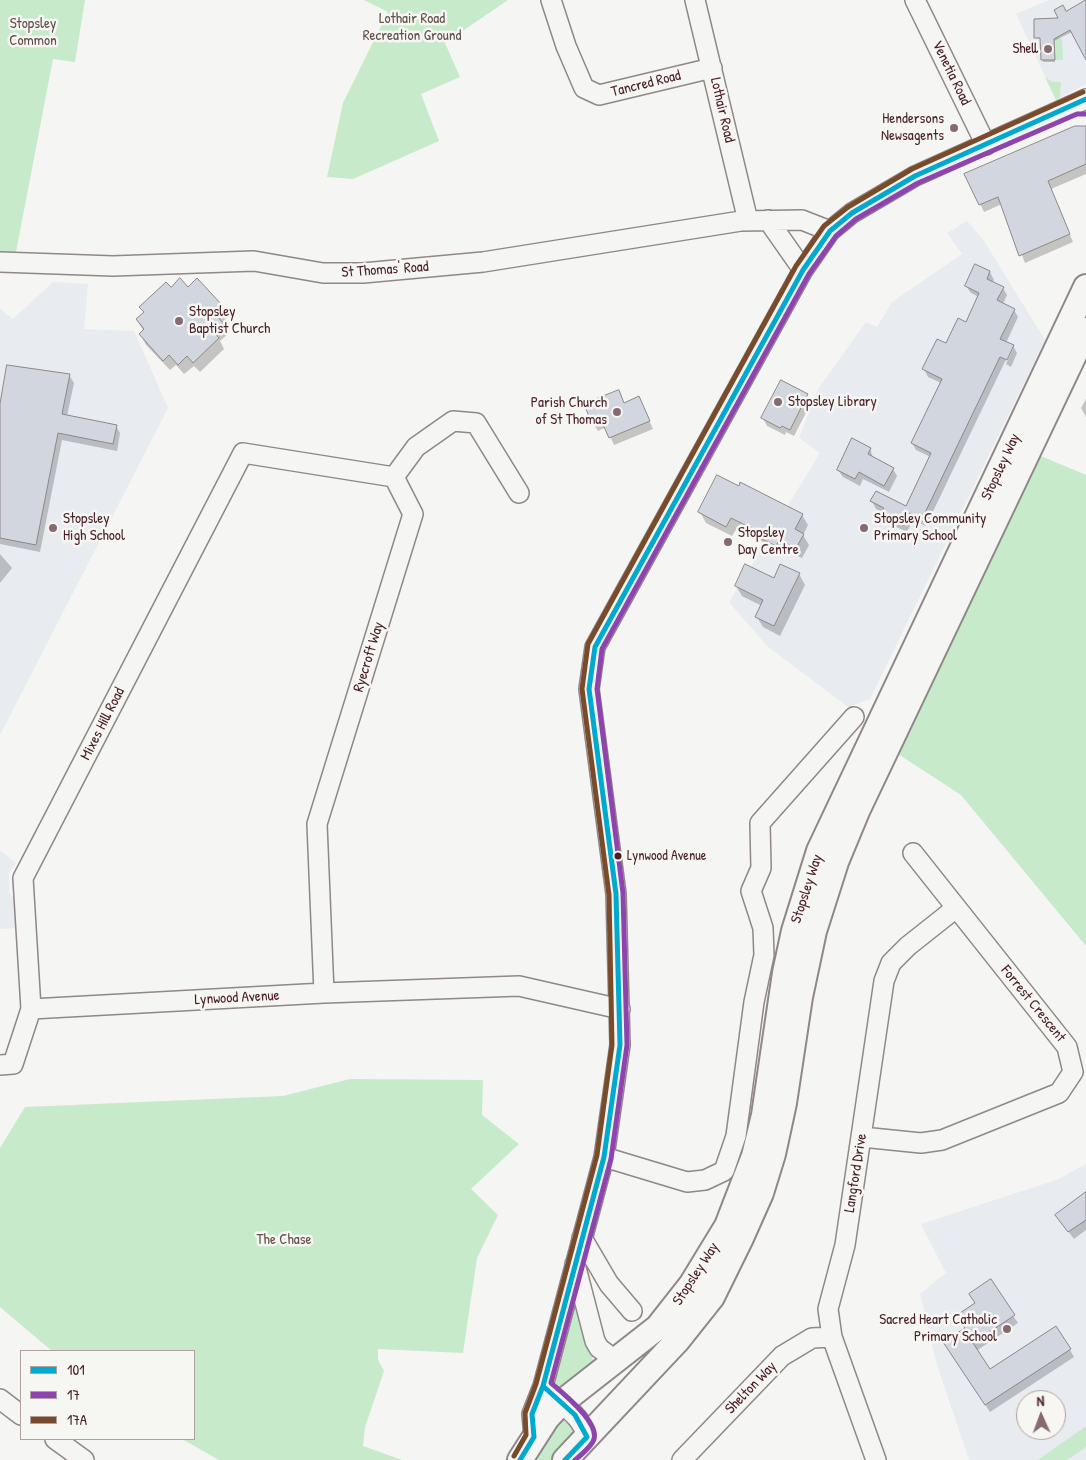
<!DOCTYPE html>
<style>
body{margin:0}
#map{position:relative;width:1086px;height:1460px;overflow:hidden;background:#f5f5f3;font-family:"Patrick Hand",sans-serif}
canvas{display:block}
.legend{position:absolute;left:20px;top:1350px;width:175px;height:90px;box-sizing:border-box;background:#f6f6f2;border:1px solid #b1a0a2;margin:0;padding:6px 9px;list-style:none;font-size:15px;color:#4a1f2b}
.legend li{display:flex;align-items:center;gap:10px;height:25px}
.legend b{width:25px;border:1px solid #b1a0a2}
.north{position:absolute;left:1016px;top:1390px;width:50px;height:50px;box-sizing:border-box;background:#f6f6f2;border:1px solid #b1a0a2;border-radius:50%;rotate:358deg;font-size:14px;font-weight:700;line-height:20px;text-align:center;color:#4a1f2b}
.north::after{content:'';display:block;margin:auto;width:18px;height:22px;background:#866a71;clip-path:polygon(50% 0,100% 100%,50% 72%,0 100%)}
</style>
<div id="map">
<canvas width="1086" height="1460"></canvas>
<ul class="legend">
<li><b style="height:6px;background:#00a9ce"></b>101</li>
<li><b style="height:6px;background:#8e44ad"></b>17</li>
<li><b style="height:6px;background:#7a4b2a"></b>17A</li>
</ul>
<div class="north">N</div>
</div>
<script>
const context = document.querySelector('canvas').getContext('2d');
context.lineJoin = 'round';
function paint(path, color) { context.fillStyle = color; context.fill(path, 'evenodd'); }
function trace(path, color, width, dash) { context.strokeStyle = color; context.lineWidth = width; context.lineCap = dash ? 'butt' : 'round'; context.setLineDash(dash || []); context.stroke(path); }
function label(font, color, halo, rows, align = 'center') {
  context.font = font + ' "Patrick Hand",sans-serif'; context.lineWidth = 5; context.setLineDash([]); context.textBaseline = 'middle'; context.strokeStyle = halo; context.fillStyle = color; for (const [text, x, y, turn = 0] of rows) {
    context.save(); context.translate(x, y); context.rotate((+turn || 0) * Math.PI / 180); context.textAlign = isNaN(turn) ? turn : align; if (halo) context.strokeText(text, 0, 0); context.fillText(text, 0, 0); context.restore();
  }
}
paint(new Path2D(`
 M1049,0H1086V84L1056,100L1016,14Z
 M967,221L984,241L1045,340L870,699L848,707L767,646L729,602L820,453L799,438L818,389L866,322L877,327L892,302L962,254L947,233Z
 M53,282L88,284L84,329L134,331L168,408L0,735V309L13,319Z
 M0,850L16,863L9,872V892L16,902L17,928L0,929Z
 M1086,1164V1460H969L937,1365L920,1294L946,1273L921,1224L1059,1179ZM1026,1400H1056V1430H1026Z`), '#e8ebf0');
paint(new Path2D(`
 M0,0H85L75,62L53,59L16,252H0Z
 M364,0H508L445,43L460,77L421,94L439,141L353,179L327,177L343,103L388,12Z
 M1054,35L1062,39L1063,60H1055Z
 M1045,77L1052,82H1061L1060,97L1056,100Z
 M1036,454L1086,475V946L961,795L895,752Z
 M350,1079L483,1080L482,1115L519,1144L471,1189L498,1215L477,1258L463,1353L378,1349V1360L384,1371L365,1427L363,1446L402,1460H219L182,1439H194V1351H52L0,1307V1148L25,1107L283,1096Z
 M574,1298L587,1325L594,1366L563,1391L556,1390L553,1383Z
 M563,1412L577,1432L556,1460H530Z
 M1086,1426V1447L1067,1460H1038Z`), '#c7eacb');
paint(new Path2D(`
 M1086,2V57L1072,32L1054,41L1055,62H1043L1042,39L1036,38L1060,20L1066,13Z
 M1086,127V174L1051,189L1073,242L1025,263L1002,204L984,212L966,175Z
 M990,272L994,280L992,283L1003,288L1007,295L1003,304L1014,310L1018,317L1006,343L1013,346L1017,353L1011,367L1006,364L1013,349H1011L926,526L913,520L907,532L886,522L882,515L883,512L876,509L872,501L907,507L931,457L916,450L912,443L941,383L928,377L924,369L966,323L979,297L971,293L966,286Z
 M197,280L222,307L228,317L222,323L228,334L220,341L224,349L200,372L194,366L184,374L176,365L170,370L146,345L140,334L143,330L137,320L144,313L140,307L171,289L188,288Z
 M69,375L74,383L67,416L116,426L120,433L117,451L62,440L40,552L0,544V411Z
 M618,392L624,404L639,398L653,429L614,445L606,427L598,431L593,423Z
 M807,395L811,403L794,436L786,432L785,435L767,426L763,418Z
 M1086,399V417L1081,408Z
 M870,448L873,458L893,469L897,476L889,492L863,479L860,486L843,477L838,470Z
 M700,512L802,515L808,525L803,535L809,545L802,558L785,550L782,556L766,548L761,540L737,528L732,536L706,523Z
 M0,554L12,568L0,583Z
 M799,574L805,585L780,636L763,627L757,617L762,606L742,596L736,586Z
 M1086,1194V1230L1074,1239L1061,1222Z
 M990,1281L1018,1323L976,1351L990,1371L1070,1350L1074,1357L990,1412L949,1350L966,1329L976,1304Z`), '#0003');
const building = new Path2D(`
 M1086,0V60L1070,30L1054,39L1055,60H1041L1040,38H1034V19L1058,18L1054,10L1063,5L1066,11Z
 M1075,126H1086V164L1048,181L1070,234L1019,256L998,197L979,205L964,174Z
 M975,264L990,271L987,279L1004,287L997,300L1015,309L1000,339L1014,345L1007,360L1000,357L922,519L909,513L903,526L880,515L884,508L870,501L876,491L906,506L931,453L911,443L942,379L922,369L937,339L946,343L958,318L966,322L979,293L965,286Z
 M180,278L188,287L197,278L223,306L215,314L223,323L213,331L219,338L193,363L187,356L178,365L169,355L163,361L139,334L144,329L136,319L144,312L139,307L166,282L171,287Z
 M7,365L70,374L62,414L117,425L113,444L58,433L36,545L0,538V404Z
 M781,380L808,394L790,430L782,426L780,428L761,418Z
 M619,390L624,403L639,396L650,421L609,438L601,420L592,424L584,404Z
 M852,438L871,448L868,454L894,468L884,486L859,472L855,479L837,470Z
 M717,475L739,486L740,482L803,514L795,529L804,534L796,548L779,540L776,546L758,537L761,533L731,518L726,527L698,512Z
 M745,564L774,578L780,564L800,573L774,626L755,617L763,600L735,586Z
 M1086,1192V1220L1068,1232L1055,1215Z
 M991,1279L1015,1315L973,1343L990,1369L1056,1326L1071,1349L985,1405L943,1342L965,1328L957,1315L975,1303L969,1294Z`);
paint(building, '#d2d6de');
trace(building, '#8f8788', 1);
const minor = new Path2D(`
 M551,0L566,46L584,88L599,95L712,68
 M695,0L748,221
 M915,0L986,145
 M768,220L803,270
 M0,262L113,266L254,261L323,273H363L483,262L741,221L802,220L830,231
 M394,477L416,447L453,421L476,423L519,493
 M31,1009L324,993L519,986L620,1009
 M0,1065L13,1064L31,1009L23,878L243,453L394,477L413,514L317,824L324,993
 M862,1137L921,1143L942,1140L1059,1093L1073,1072L1067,1047L913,853
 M604,1157L687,1182L705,1180L724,1171L736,1136L754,1002L764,955L763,928L751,891L761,868L760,823L854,717
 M582,1238L609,1284L632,1311
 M575,1264L595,1341L599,1348L615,1360
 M552,1395C566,1408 582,1417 587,1437
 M0,1399L21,1415
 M534,1437L532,1414L543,1386L604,1157L620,1045L616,894L589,689L595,647L803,270L830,231L852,213L915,176L1086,99
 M55,1439L84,1460
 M682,1460L782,1356L812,1338L832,1337
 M876,1460L832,1337L828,1309L845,1245L884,981L891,963L908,946L956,908`);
const major = new Path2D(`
 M520,1460L547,1418L561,1403L658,1327L691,1285L727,1226L754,1156L764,1115L785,973L794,931L819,851L1086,287
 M565,1460L677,1341L712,1297L741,1238L761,1193L773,1154L784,1103L800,997L814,931L836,862L858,809L1086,330`);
trace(minor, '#8f8788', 22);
trace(major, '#8f8788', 28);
trace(minor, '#f5f5f3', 19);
trace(major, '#f5f5f3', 24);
trace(new Path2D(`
 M543,1386L575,1415L587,1437L565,1460
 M520,1460L534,1437L532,1414L543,1386L604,1157L620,1045L616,894L589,689L595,647L803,270L830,231L852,213L915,176L1086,99`), '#00a9ce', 5);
trace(new Path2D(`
 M575,1460C581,1455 592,1446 594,1439C599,1422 563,1393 551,1383L611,1159L627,1045L623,893L597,689L602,649L809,274L836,236L856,219L918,183L1077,114H1086`), '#8e44ad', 5);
trace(new Path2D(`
 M514,1456L526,1435L525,1413L536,1384L597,1155L612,1045L609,895L582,689L588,644L796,266L824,226L848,207L912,169L1083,92`), '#7a4b2a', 5);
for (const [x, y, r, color] of [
 [1048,49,5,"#866a71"],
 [954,128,5,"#866a71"],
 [179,321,5,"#866a71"],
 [778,402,5,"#866a71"],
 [617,412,5,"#866a71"],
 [53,528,5,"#866a71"],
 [864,528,5,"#866a71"],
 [728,542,5,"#866a71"],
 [618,856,4.5,"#4a1f2b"],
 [1007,1329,5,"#866a71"]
]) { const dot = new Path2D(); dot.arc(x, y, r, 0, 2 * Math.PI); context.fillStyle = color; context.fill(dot); trace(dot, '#f6f6f2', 2); }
label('14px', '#4a1f2b', '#f6f6f2', [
 ["Lynwood Avenue",627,856]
], 'left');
label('15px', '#60504b', '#f6f6f2', [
 ["Lothair Road",412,19],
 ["Recreation Ground",412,36],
 ["Stopsley",33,24],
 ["Common",33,41],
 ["The Chase",284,1240]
]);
label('15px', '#4a1f2b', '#f6f6f2', [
 ["Shell",1038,49,"right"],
 ["Hendersons",944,119,"right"],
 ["Newsagents",944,136,"right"],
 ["Stopsley",189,312],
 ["Baptist Church",189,329],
 ["Stopsley Library",788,402],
 ["Parish Church",607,403,"right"],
 ["of St Thomas",607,420,"right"],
 ["Stopsley",63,519],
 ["High School",63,536],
 ["Stopsley Community",874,519],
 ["Primary School",874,536],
 ["Stopsley",738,533],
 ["Day Centre",738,550],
 ["Sacred Heart Catholic",997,1320,"right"],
 ["Primary School",997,1337,"right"]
], 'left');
label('15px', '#4a1f2b', '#f6f6f2', [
 ["Venetia Road",951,73,64],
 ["Tancred Road",646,84,-14],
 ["Lothair Road",722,110,77],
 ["St Thomas' Road",385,270,-4],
 ["Stopsley Way",1001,467,-65],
 ["Ryecroft Way",369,657,-73],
 ["Mixes Hill Road",103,724,-63],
 ["Stopsley Way",807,889,-72],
 ["Lynwood Avenue",237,998,-3],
 ["Forrest Crescent",1033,1004,51],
 ["Langford Drive",856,1173,-81],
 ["Stopsley Way",696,1274,-57],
 ["Shelton Way",751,1388,-46]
]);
</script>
